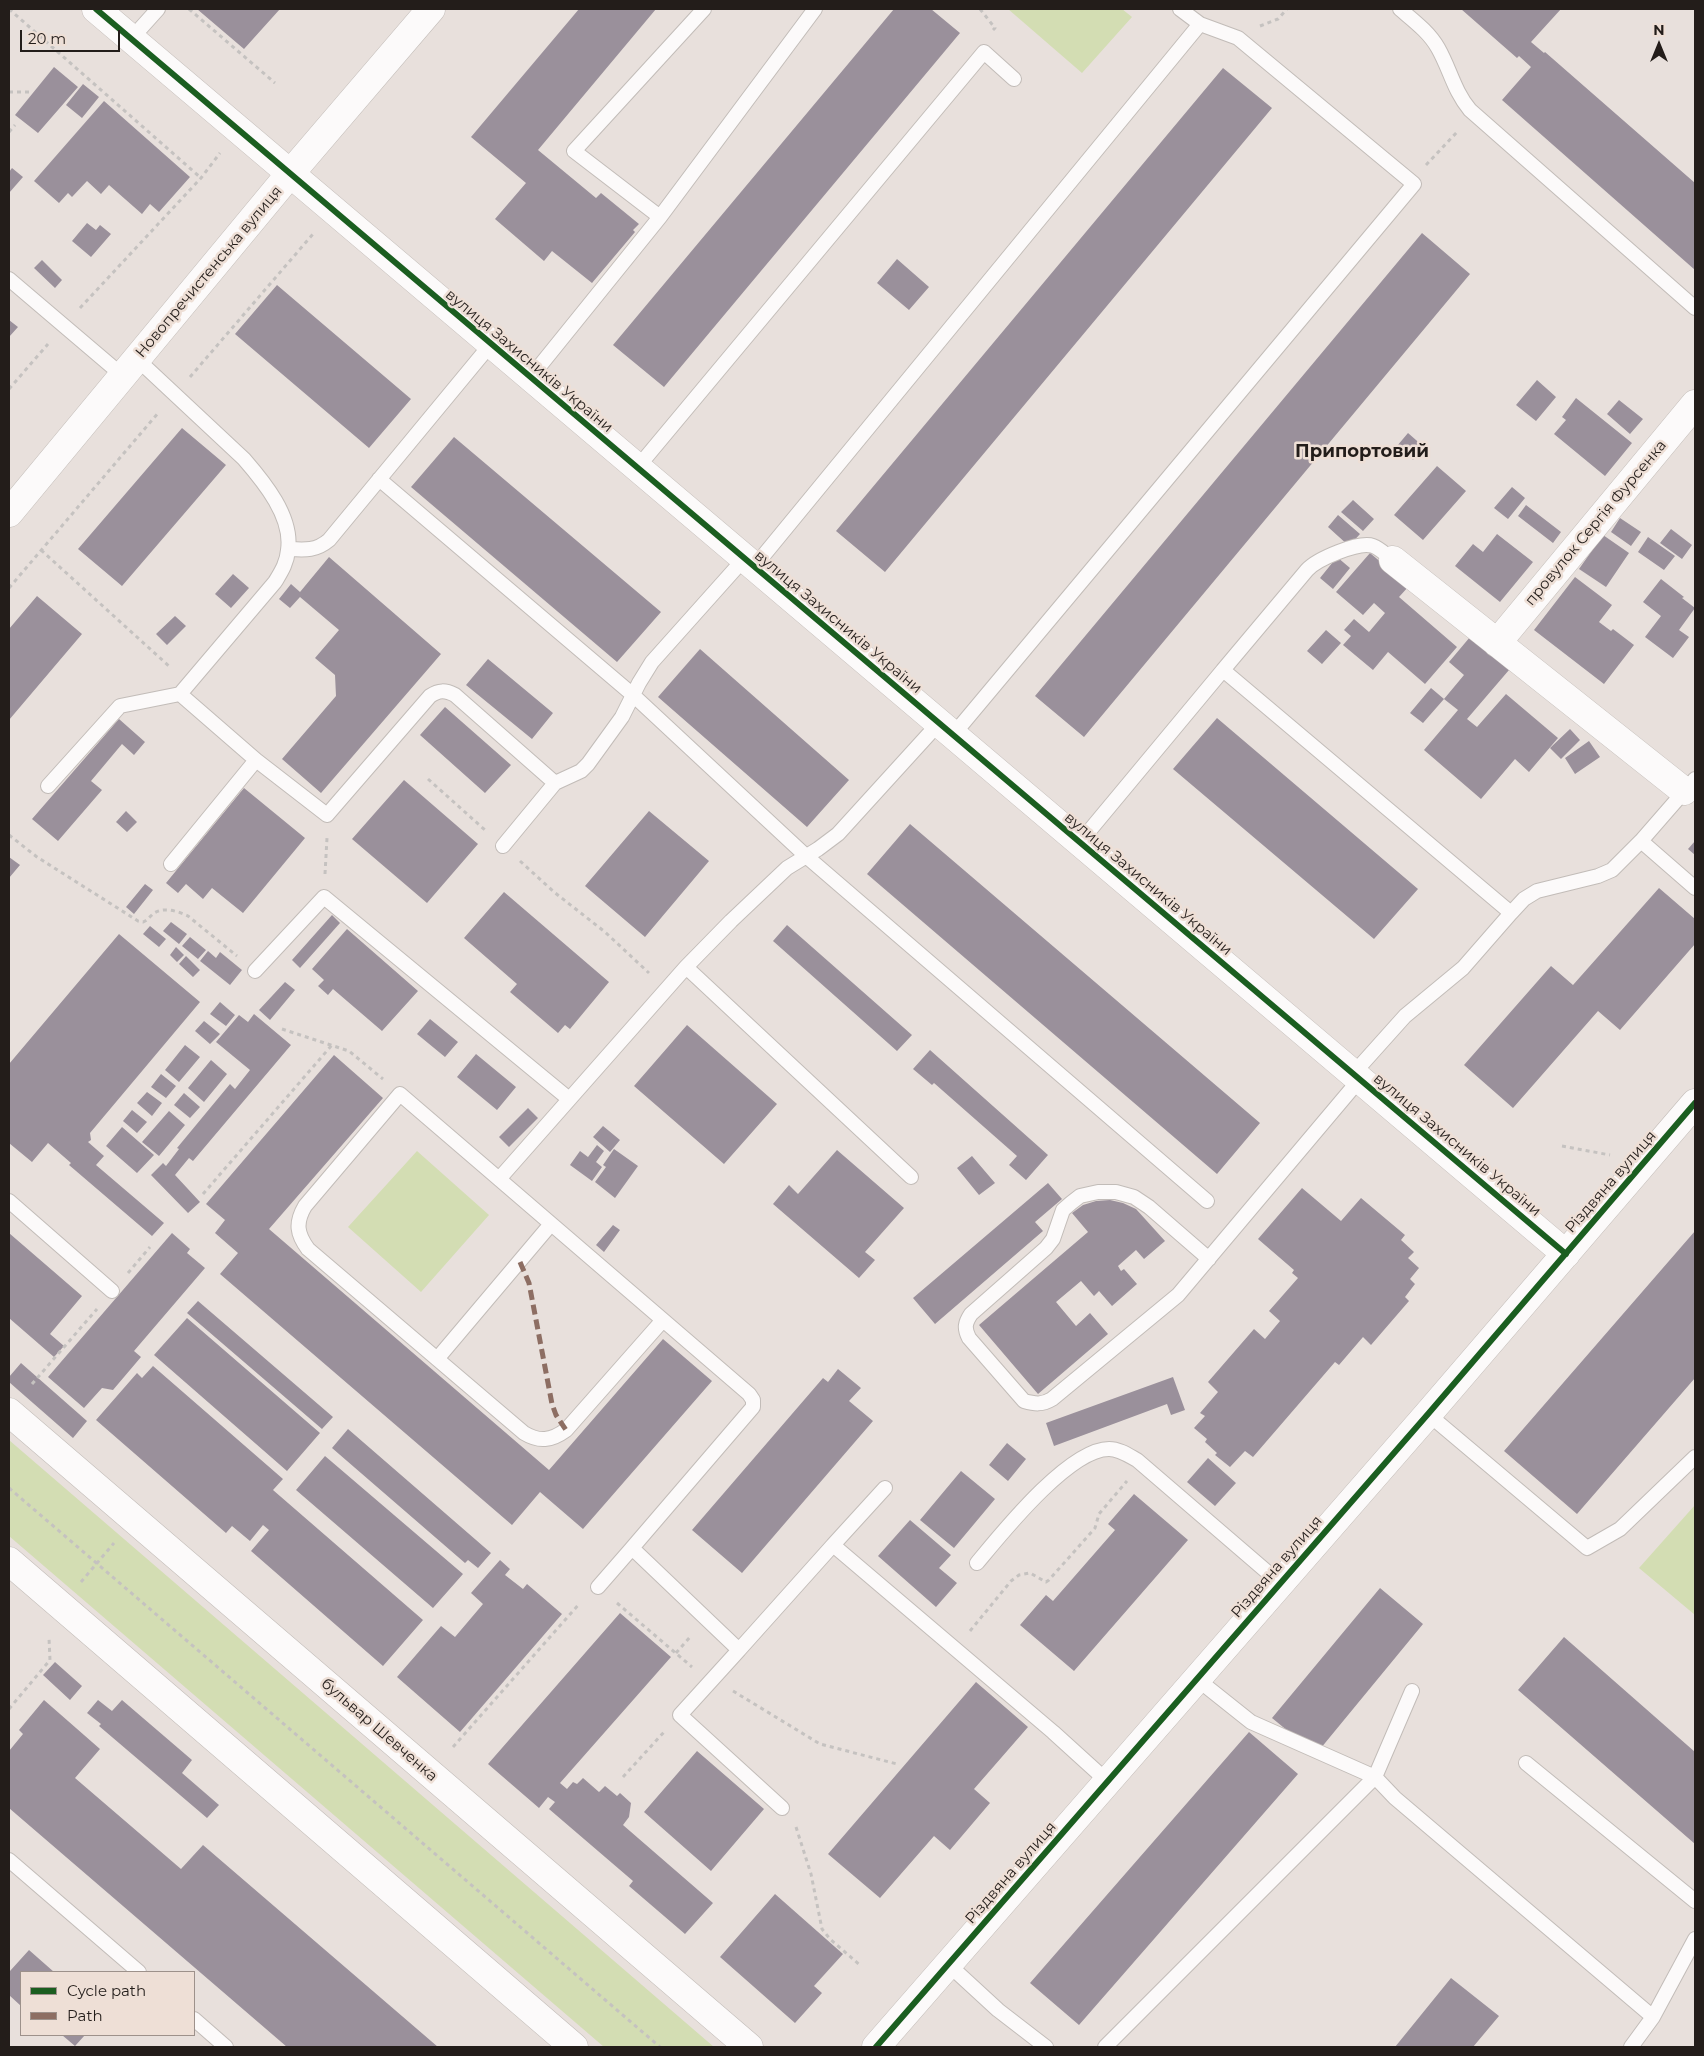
<!DOCTYPE html>
<meta charset="utf-8">
<style>
body{margin:0}
#map{position:relative;width:1704px;height:2056px;overflow:hidden;background:#e8e0dc;font-family:Montserrat,sans-serif}
canvas{display:block}
.frame{position:absolute;inset:0;border:10px solid #231d1a;pointer-events:none}
.legend{position:absolute;left:20px;top:1971px;width:175px;height:65px;box-sizing:border-box;background:#eedfd6;border:1px solid #9d918b;margin:0;padding:6px 9px;list-style:none;font-size:15px;color:#231d1a}
.legend li{display:flex;align-items:center;gap:10px;height:25px}
.legend b{width:25px;border:1px solid #9d918b}
.north{position:absolute;left:1634px;top:20px;width:50px;height:50px;-webkit-text-stroke:4px #eedfd6;paint-order:stroke;rotate:0deg;font-size:14px;font-weight:700;line-height:20px;text-align:center;color:#231d1a}
.north::after{content:'';display:block;margin:auto;width:18px;height:22px;background:#231d1a;clip-path:polygon(50% 0,100% 100%,50% 72%,0 100%)}
.scale{position:absolute;left:20px;top:30px;width:100px;height:22px;box-sizing:border-box;border:2px solid #231d1a;border-top:0;padding-left:6px;font-size:15px;line-height:18px;white-space:nowrap;color:#231d1a;-webkit-text-stroke:4px #eedfd6;paint-order:stroke}
</style>
<div id="map">
<canvas width="1704" height="2056"></canvas>
<div class="frame"></div>
<ul class="legend">
<li><b style="height:6px;background:#1b5e20"></b>Cycle path</li>
<li><b style="height:6px;background:#8d6e63"></b>Path</li>
</ul>
<div class="north">N</div>
<div class="scale">20 m</div>
</div>
<script>
const context = document.querySelector('canvas').getContext('2d');
context.lineJoin = 'round';
function paint(path, color) { context.fillStyle = color; context.fill(path, 'evenodd'); }
function trace(path, color, width, dash) { context.strokeStyle = color; context.lineWidth = width; context.lineCap = dash ? 'butt' : 'round'; context.setLineDash(dash || []); context.stroke(path); }
function label(font, color, halo, rows, align = 'center') {
  context.font = font + ' Montserrat,sans-serif'; context.lineWidth = 5; context.setLineDash([]); context.textBaseline = 'middle'; context.strokeStyle = halo; context.fillStyle = color; for (const [text, x, y, turn = 0] of rows) {
    context.save(); context.translate(x, y); context.rotate((+turn || 0) * Math.PI / 180); context.textAlign = isNaN(turn) ? turn : align; if (halo) context.strokeText(text, 0, 0); context.fillText(text, 0, 0); context.restore();
  }
}
paint(new Path2D(`
 M1008,9H1122L1132,17L1082,73Z
 M417,1151L489,1215L421,1292L348,1227Z
 M9,1440L714,2047H604L9,1536Z
 M1695,1505V1615L1639,1568Z`), '#d3ddb3');
paint(new Path2D(`
 M197,9H280L244,49Z
 M579,9H656L538,150L596,198L601,193L639,224L633,230L635,232L592,283L552,251L544,261L495,219L526,183L471,137Z
 M894,9H931L960,33L664,387L613,345Z
 M1461,9H1561L1531,42L1544,53L1545,52L1695,183V270L1502,100L1531,67L1519,56L1517,58Z
 M54,67L78,87L38,133L15,115Z
 M1223,68L1272,108L885,572L836,531Z
 M83,84L99,97L82,118L66,105Z
 M104,101L190,177L159,212L150,204L142,214L109,185L101,194L87,181L72,197L68,193L59,203L34,181Z
 M12,168L23,177L9,193V172Z
 M87,223L96,230L100,225L111,234L91,257L72,241Z
 M1422,233L1470,274L1084,737L1035,696Z
 M897,259L929,287L909,310L877,283Z
 M42,260L62,280L55,288L34,268Z
 M277,285L411,399L369,448L235,334Z
 M9,320L18,327L9,337Z
 M1537,380L1556,397L1536,421L1516,405Z
 M1576,398L1632,443L1605,476L1554,434L1566,420L1562,417Z
 M1619,400L1643,419L1630,434L1607,414Z
 M182,428L226,465L122,586L78,549Z
 M1408,433L1424,447L1413,460L1397,446Z
 M454,437L661,612L617,662L411,487Z
 M1437,466L1466,491L1423,540L1394,515Z
 M1512,487L1525,498L1508,519L1494,508Z
 M1353,500L1374,519L1363,531L1341,512Z
 M1526,505L1561,532L1553,543L1518,516Z
 M1338,515L1360,534L1349,546L1328,527Z
 M1620,518L1641,532L1631,546L1611,532Z
 M1671,529L1692,545L1682,559L1660,543Z
 M1497,534L1533,562L1500,602L1455,566L1473,544L1483,552Z
 M1603,535L1629,553L1606,587L1579,569Z
 M1648,537L1675,556L1664,570L1638,552Z
 M1370,553L1409,586L1399,597L1457,647L1425,684L1388,652L1373,670L1343,645L1351,636L1344,630L1354,619L1369,632L1385,613L1374,603L1363,615L1336,592Z
 M329,557L441,654L321,793L282,759L336,696L335,675L315,658L339,630L300,597L290,608L279,599L291,584L300,592Z
 M1337,557L1350,568L1333,589L1320,578Z
 M233,574L249,588L231,608L215,594Z
 M1575,577L1612,605L1599,622L1611,631L1613,629L1634,645L1604,684L1534,630Z
 M1661,579L1684,597L1682,598L1695,608L1679,630L1689,637L1673,658L1645,637L1661,616L1643,602Z
 M37,596L82,634L9,720V629Z
 M175,616L186,626L167,645L156,634Z
 M1326,630L1341,643L1322,664L1307,651Z
 M1470,637L1509,670L1467,719L1477,727L1506,694L1558,738L1529,772L1515,759L1481,799L1424,750L1458,710L1444,699L1464,675L1449,662Z
 M700,649L849,780L807,827L658,697Z
 M488,659L553,713L532,739L466,685Z
 M1431,688L1444,699L1423,723L1410,713Z
 M445,707L511,765L485,793L420,735Z
 M1217,718L1418,889L1374,939L1173,769Z
 M119,719L145,742L134,755L122,744L91,781L102,790L58,841L32,819Z
 M1570,729L1580,740L1561,759L1550,748Z
 M1589,741L1600,757L1575,774L1565,758Z
 M404,780L478,844L427,903L352,839Z
 M244,788L305,838L243,913L212,888L203,899L186,884L178,893L166,883Z
 M126,811L137,822L127,832L116,822Z
 M649,811L709,861L645,937L585,886Z
 M910,824L1260,1123L1217,1174L867,874Z
 M1695,841V855L1688,849Z
 M9,857L20,865L9,878Z
 M145,884L153,890L134,914L126,907Z
 M1659,888L1695,919V944L1620,1030L1598,1011L1513,1108L1464,1065L1551,966L1573,985Z
 M504,892L609,982L570,1029L565,1025L558,1033L510,992L517,984L464,938Z
 M332,915L340,923L300,968L292,960Z
 M171,922L187,934L179,944L163,931Z
 M787,925L912,1035L897,1051L773,941Z
 M150,926L166,939L159,947L143,934Z
 M347,929L418,991L382,1031L333,989L328,995L318,986L324,980L312,969Z
 M119,934L200,1002L90,1133L91,1140L88,1142L104,1156L96,1165L164,1223L152,1236L69,1165L71,1163L48,1143L32,1162L9,1143V1064Z
 M190,937L206,950L198,959L182,946Z
 M176,947L184,955L177,962L170,955Z
 M208,951L216,958L220,952L242,970L230,985L200,961Z
 M186,956L200,970L193,977L179,964Z
 M285,982L295,990L270,1020L259,1010Z
 M220,1002L235,1015L226,1026L210,1014Z
 M254,1014L291,1045L193,1161L189,1158L175,1175L200,1202L188,1213L151,1175L163,1163L166,1166L179,1149L177,1148L230,1084L235,1089L250,1070L216,1042L239,1015L248,1022Z
 M430,1019L458,1042L445,1057L417,1034Z
 M204,1021L220,1034L210,1044L195,1031Z
 M687,1025L777,1104L724,1164L634,1086Z
 M185,1045L200,1057L179,1082L165,1070Z
 M930,1050L1048,1155L1026,1180L1009,1165L1017,1156L934,1083L932,1085L913,1069Z
 M476,1054L516,1087L497,1110L457,1077Z
 M334,1055L383,1098L269,1229L549,1470L663,1339L712,1381L583,1529L540,1492L512,1525L220,1274L238,1253L215,1233L225,1220L206,1204Z
 M211,1060L227,1074L204,1102L188,1088Z
 M161,1074L176,1086L166,1098L151,1087Z
 M147,1092L162,1103L152,1116L137,1103Z
 M184,1093L200,1107L190,1118L174,1105Z
 M528,1108L538,1118L509,1147L499,1137Z
 M132,1110L147,1122L137,1133L123,1121Z
 M169,1111L185,1125L159,1156L142,1142Z
 M603,1126L620,1140L610,1152L593,1137Z
 M122,1127L154,1155L137,1173L106,1146Z
 M597,1145L604,1151L596,1162L602,1167L592,1181L570,1165L580,1151L588,1157Z
 M614,1149L638,1166L615,1198L595,1182L606,1167L603,1165Z
 M837,1150L904,1208L865,1252L875,1260L859,1278L773,1204L789,1185L798,1194Z
 M972,1156L995,1183L979,1195L957,1168Z
 M1048,1183L1062,1199L1035,1222L1043,1231L935,1324L913,1298Z
 M1302,1188L1341,1221L1361,1198L1405,1235L1401,1240L1414,1252L1408,1258L1419,1268L1410,1279L1415,1284L1405,1297L1409,1301L1371,1345L1363,1337L1339,1365L1335,1362L1253,1457L1245,1451L1230,1467L1215,1455L1217,1453L1205,1442L1207,1439L1194,1428L1205,1416L1200,1413L1218,1392L1208,1382L1254,1329L1265,1339L1280,1321L1269,1311L1298,1278L1292,1273L1294,1270L1258,1239Z
 M1110,1200L1123,1203L1136,1209L1165,1241L1144,1259L1136,1250L1118,1266L1121,1271L1124,1269L1137,1284L1112,1306L1099,1291L1094,1296L1081,1281L1056,1302L1076,1326L1090,1313L1108,1334L1038,1394L979,1325L1088,1232L1072,1213L1083,1205L1096,1201Z
 M613,1225L620,1230L604,1252L596,1245Z
 M1695,1231V1378L1577,1514L1504,1451Z
 M9,1233L82,1296L50,1334L64,1346L54,1357L9,1318Z
 M172,1233L190,1249L187,1253L205,1268L134,1351L141,1357L113,1390L102,1388L84,1408L48,1377Z
 M198,1301L333,1417L322,1429L187,1313Z
 M187,1318L320,1433L287,1471L154,1355Z
 M21,1363L87,1421L73,1438L9,1382V1377Z
 M153,1366L283,1479L273,1490L423,1620L383,1666L251,1551L269,1530L263,1525L250,1541L232,1526L226,1533L96,1420L137,1373L142,1378Z
 M838,1369L861,1388L849,1401L873,1421L742,1573L692,1530L823,1378L828,1382Z
 M1173,1377L1185,1410L1171,1415L1167,1404L1054,1446L1046,1423Z
 M348,1429L491,1553L478,1568L468,1560L465,1563L332,1448Z
 M1007,1443L1026,1459L1008,1481L989,1465Z
 M325,1456L463,1574L433,1608L296,1490Z
 M1208,1458L1236,1483L1215,1506L1187,1482Z
 M961,1471L995,1499L954,1548L920,1520Z
 M1134,1494L1188,1540L1074,1671L1020,1625L1046,1595L1053,1601L1115,1530L1108,1524Z
 M910,1520L951,1555L939,1568L957,1583L936,1607L878,1556Z
 M500,1560L510,1569L505,1575L523,1589L527,1584L562,1614L460,1732L397,1677L441,1626L455,1637L483,1604L471,1593Z
 M1380,1588L1423,1624L1316,1754L1272,1718Z
 M620,1613L671,1657L560,1783L567,1789L573,1782L577,1784L583,1778L599,1792L605,1786L617,1796L620,1793L631,1803L629,1817L623,1825L713,1903L685,1934L629,1886L633,1881L549,1809L555,1802L548,1797L539,1808L488,1764Z
 M1564,1637L1695,1752V1844L1518,1690Z
 M55,1662L82,1686L70,1700L43,1675Z
 M976,1682L1028,1727L974,1789L990,1803L950,1850L934,1836L880,1898L828,1854Z
 M44,1700L100,1749L75,1778L181,1869L203,1845L438,2047H287L9,1808V1751L23,1734L19,1730Z
 M98,1700L112,1711L122,1700L192,1760L182,1773L219,1805L207,1818L99,1726L101,1724L87,1713Z
 M1249,1732L1298,1774L1079,2025L1030,1983Z
 M697,1751L764,1809L711,1871L644,1812Z
 M775,1894L843,1954L814,1986L822,1993L795,2023L720,1957Z
 M29,1950L54,1972H21V2006L9,1995V1970L10,1971Z
 M1451,1978L1499,2016L1473,2047H1395Z
 M62,2035H85L75,2046Z`), '#9a909b');
const lane = new Path2D(`
 M1400,9C1414,21 1429,32 1438,48C1450,69 1454,91 1470,110L1695,308
 M131,39L158,9
 M660,217L574,151L704,9
 M9,279L123,376
 M530,378L660,217L815,9
 M637,468L984,52L1014,79
 M379,479L633,695L806,856L1207,1201
 M289,549C305,550 316,551 329,540L491,344
 M754,567L1200,24
 M1223,670L1307,570C1317,559 1359,541 1373,546C1381,549 1387,556 1393,560
 M953,735L1414,184L1238,38L1200,24L1180,9
 M256,760L327,815L430,696C439,690 445,690 455,695L555,783
 M48,786L120,706L180,694L275,582C281,572 287,563 288,550C293,517 264,482 244,459L137,359
 M1641,841L1695,779
 M1080,842L1223,670L1511,913L1463,968L1405,1016L1353,1074
 M503,846L555,783L581,771L588,764L622,717L639,683L652,662L744,559
 M171,864L256,760L180,694
 M1511,913L1524,899L1537,891L1598,876L1612,870L1641,841L1695,888
 M686,967L911,1177
 M255,971L324,897L569,1099
 M499,1179L400,1094L305,1206C295,1223 297,1234 308,1249L524,1433C539,1442 551,1441 566,1430L663,1320L499,1179L686,967L731,921L787,868L818,849L838,834L939,723
 M9,1201L112,1291
 M1209,1259L1149,1207L1134,1197L1116,1192H1098L1080,1196L1071,1203L1063,1210L1053,1239L1046,1248L971,1314C965,1323 964,1328 969,1338L1024,1401C1035,1404 1042,1405 1052,1399L1178,1295L1360,1079
 M663,1320L749,1394L753,1400V1407L632,1548L739,1650L833,1545L1053,1732L1107,1781
 M437,1359L551,1224
 M1428,1414L1587,1548L1620,1529L1695,1457
 M833,1545L885,1488
 M977,1563C1002,1533 1069,1449 1109,1449C1119,1449 1128,1455 1137,1460L1280,1583
 M598,1587L632,1548
 M739,1650L680,1715L782,1808
 M1197,1679L1251,1722L1375,1777L1395,1798L1653,2017L1695,1939
 M1526,1763L1695,1901
 M9,1860L139,1972
 M948,1964L998,2010L1046,2047
 M194,2019L226,2047
 M1105,2047L1375,1777L1412,1691
 M1631,2047L1653,2017`);
const street = new Path2D(`
 M96,9L1566,1254
 M1393,560L1684,791
 M1497,643L1695,404
 M876,2047L1428,1414L1695,1103`);
const secondary = new Path2D(`
 M9,513L289,175L431,9
 M9,1412L749,2047
 M9,1561L574,2047`);
trace(lane, '#c2bcb8', 16);
trace(street, '#c2bcb8', 29);
trace(secondary, '#c2bcb8', 29);
trace(new Path2D(`
 M9,9L201,178
 M189,9L275,83
 M980,9L995,28L993,30
 M1260,26L1278,19L1287,9
 M9,92H31
 M9,132L15,125
 M1426,165L1458,131
 M80,308L201,178L220,153
 M190,377L313,234
 M9,389L48,344
 M41,550L170,667
 M9,588L159,412
 M428,779L485,830
 M9,835L37,857L138,921L143,922C149,920 151,914 156,912C166,907 180,912 188,916L237,956
 M520,861L554,892L605,932L649,973
 M325,874L327,838
 M282,1029L349,1051L383,1079
 M1562,1146L1610,1155
 M203,1194L332,1045
 M128,1273L150,1247
 M32,1384L97,1309
 M9,1488L660,2047
 M81,1582L114,1543
 M617,1603L692,1667
 M970,1631L1011,1581L1019,1575L1030,1573L1046,1582L1049,1580L1095,1528L1099,1514L1127,1481
 M676,1653L690,1637
 M733,1691L820,1744L897,1764
 M9,1709L50,1660L49,1638
 M453,1747L580,1603
 M623,1777L664,1732
 M796,1827L811,1874L822,1929L830,1939L861,1966`), '#c5c2c0', 3, [4, 4]);
trace(lane, '#fcfafa', 14);
trace(street, '#fcfafa', 28);
trace(secondary, '#fcfafa', 28);
trace(new Path2D(`
 M520,1262L529,1283L552,1404L556,1415L566,1430`), '#8d6e63', 5, [10, 5]);
trace(new Path2D(`
 M96,9L1566,1254
 M876,2047L1428,1414L1695,1103`), '#1b5e20', 6);
label('15px', '#231d1a', '#eedfd6', [
 ["Новопречистенська вулиця",209,272,-50],
 ["вулиця Захисників України",529,361,40],
 ["провулок Сергія Фурсенка",1596,523,-50],
 ["вулиця Захисників України",838,622,40],
 ["вулиця Захисників України",1148,884,40],
 ["вулиця Захисників України",1457,1145,40],
 ["Різдвяна вулиця",1611,1182,-49],
 ["Різдвяна вулиця",1277,1567,-49],
 ["бульвар Шевченка",379,1730,41],
 ["Різдвяна вулиця",1011,1873,-49]
]);
label('bold 18px', '#231d1a', '#eedfd6', [
 ["Припортовий",1362,452]
]);
</script>
